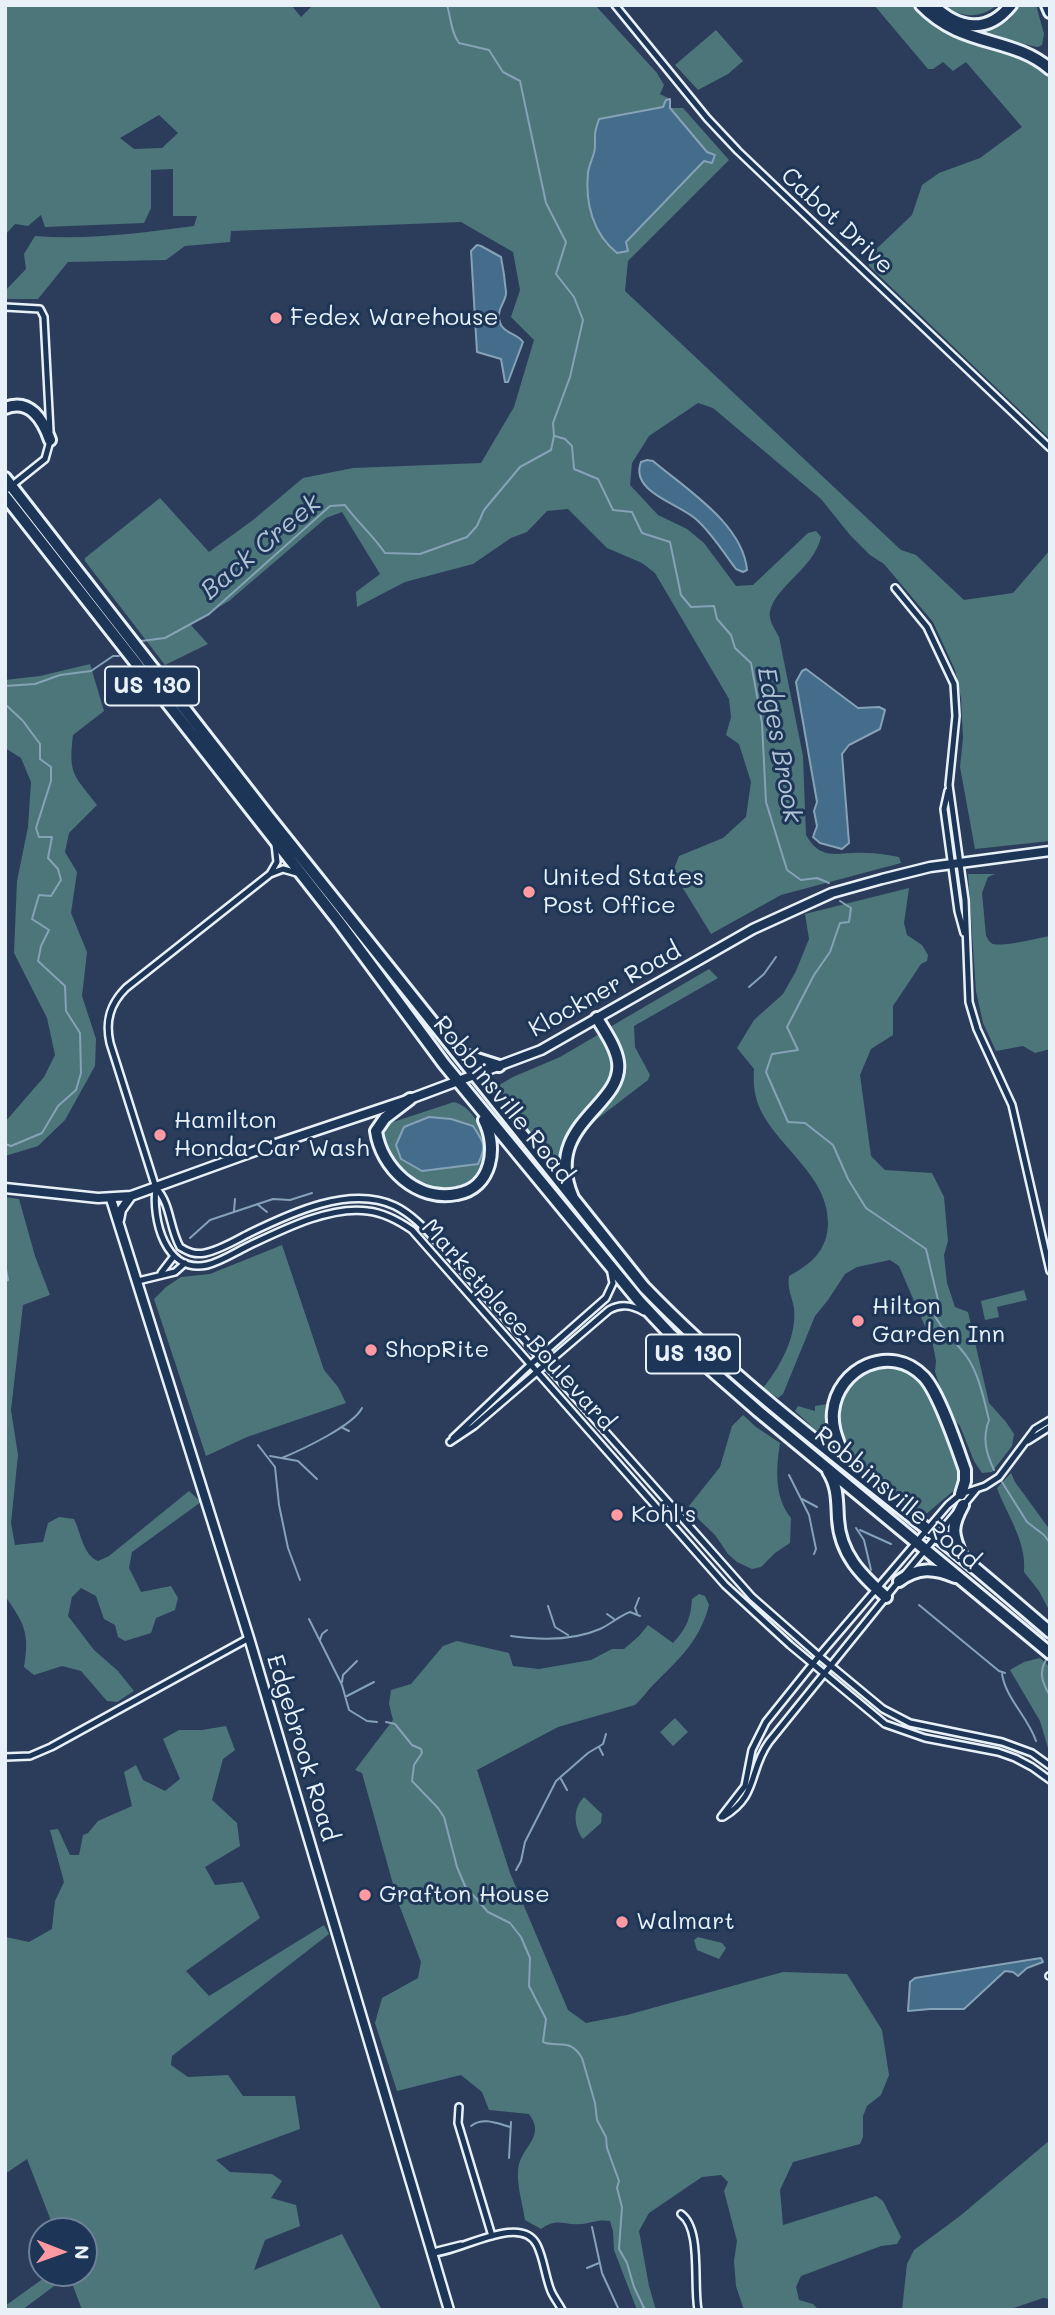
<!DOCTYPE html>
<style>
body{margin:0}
#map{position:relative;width:1055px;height:2315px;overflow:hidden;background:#2b3d5b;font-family:Mali,sans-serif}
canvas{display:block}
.frame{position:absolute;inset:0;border:7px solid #e8f1f8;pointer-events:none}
.north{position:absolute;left:28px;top:2217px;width:70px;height:70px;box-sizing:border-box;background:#1d3557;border:2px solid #6e8097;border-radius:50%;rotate:91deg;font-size:19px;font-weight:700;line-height:28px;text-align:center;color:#e8f1f8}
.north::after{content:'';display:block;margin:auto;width:24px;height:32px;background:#ff9aa2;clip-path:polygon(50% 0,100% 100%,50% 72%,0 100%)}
</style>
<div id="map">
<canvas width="1055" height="2315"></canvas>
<div class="frame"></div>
<div class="north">N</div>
</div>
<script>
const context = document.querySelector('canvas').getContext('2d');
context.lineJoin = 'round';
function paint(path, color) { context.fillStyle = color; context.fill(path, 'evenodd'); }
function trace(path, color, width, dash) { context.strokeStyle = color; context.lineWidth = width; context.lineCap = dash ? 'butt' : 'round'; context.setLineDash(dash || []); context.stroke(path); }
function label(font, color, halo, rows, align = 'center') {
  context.font = font + ' Mali,sans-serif'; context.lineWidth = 6; context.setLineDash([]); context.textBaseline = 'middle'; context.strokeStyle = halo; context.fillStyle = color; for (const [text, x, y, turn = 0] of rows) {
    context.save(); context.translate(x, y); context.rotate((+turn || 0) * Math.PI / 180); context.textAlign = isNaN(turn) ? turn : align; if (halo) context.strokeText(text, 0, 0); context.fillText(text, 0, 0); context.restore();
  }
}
paint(new Path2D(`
 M5,5H291L301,17L313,5H595L657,73L664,85L660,94L670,99L666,100L663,107L598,120L596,145L590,162L592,217L606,244L628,251L626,242L704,161L712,162L707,152L670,108H683L729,160L628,261L625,291L901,550L916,555L964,600L1013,593L1050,550V841L975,849L960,767L963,738L961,698L955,670L933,622L884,564L870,555L850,535L821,499L713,408L698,403L649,436L632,463L630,485L658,515L687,529L704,543L736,586L753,585L808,533L816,531L821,537C814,568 776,586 770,611C768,620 775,629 779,637L803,756L806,835C822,863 839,851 865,853C877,853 888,855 899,857L901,863L781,895L711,934L673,872L679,856L723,838L746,817L751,782L739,744L726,735L731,717L729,699L655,573L642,563L607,548L568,509L547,511L527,532L511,538L473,564L405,582L357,607L356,592L380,574L342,512L326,518L229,601L190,624L208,644L165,665L85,561V558L160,498L209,552L253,520L303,478L353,468L481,463L514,407L534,340L511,317L520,290L513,252L461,222L231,231L230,242L185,246L166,260L68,262L38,299H5V291L26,269L24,254L35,236C88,240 142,233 194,226L197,216H173V169L151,170V208L144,223L45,227L41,215L28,226L15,224L5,235ZM159,115L178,133L162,148L134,149L120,138Z
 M874,5H917L940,27L962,39L1030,60L1050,78V439L869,266V256L912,215L922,185L939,173L980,158L1022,127L966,62L953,71L943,62L933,69H928Z
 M945,5H997C980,19 961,18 945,5Z
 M1020,5H1036L1044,34L1042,45L1038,47L1032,46L981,32L1000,26L1010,19Z
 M716,30L743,61L728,74L698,90L675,65Z
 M90,664L104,711L73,735C68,775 74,775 97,805L69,833L65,852L77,872L71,913L87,952L82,996L96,1039L95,1066L65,1120L38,1146L5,1156V1122L44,1077L55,1055L47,1018L14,953L17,881L28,827L31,782L21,758L5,748V680L40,676Z
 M968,874H995L988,877L982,893L986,936C988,939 989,942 993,944C1005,947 1037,938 1050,936V1049L1035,1053L1023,1046L996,1051L983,1023L976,991Z
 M909,888L904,923L907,935L922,945L928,955L927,961L921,964L893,1006V1035L871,1049L860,1075L871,1156L885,1170L932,1173L944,1197L948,1241L944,1255L947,1283L955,1307L968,1312L989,1403L1006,1422L1014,1434L1012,1446L992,1472L982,1473L974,1461L960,1426L950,1415L935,1372L936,1361L933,1345L899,1266L890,1260L857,1267L845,1274L828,1300L815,1316L783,1394L778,1398L763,1388C780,1367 797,1337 794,1308C792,1296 787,1289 789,1276C811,1264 827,1251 828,1224C829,1177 780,1149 761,1111C754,1096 753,1084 754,1069L737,1048L754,1020L783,994L796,971L809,939L805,914Z
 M709,969L718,978L634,1026L635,1047L650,1075L648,1080L588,1126V1120C621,1083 633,1077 610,1027Z
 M601,1033L614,1058V1070L611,1081L585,1113L564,1176L494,1088L513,1077L560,1057Z
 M454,1102C468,1106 472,1115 481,1127C490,1141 491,1151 484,1167C461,1220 383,1179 381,1132L387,1124Z
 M5,1197L19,1199L35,1256L50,1295L23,1305L11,1410L18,1455L11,1523L15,1545L43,1542L48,1523L59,1517L74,1519C81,1533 83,1555 98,1561L109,1556L189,1491L201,1502L132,1552L129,1568L141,1592L171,1586L178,1598L175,1610L156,1618L151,1633L125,1641L118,1637L115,1625L104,1619L96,1596L81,1588L72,1597L68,1616L94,1650L118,1671L134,1691L117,1702L107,1701L81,1671L62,1666L34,1675L24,1667C30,1633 24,1623 5,1596Z
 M282,1245L324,1370L338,1387L346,1403L247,1437L206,1456L154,1299L166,1287L181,1277L210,1274Z
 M1024,1290L1027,1300L997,1307L999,1317L985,1320L981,1301Z
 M886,1364L912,1371L931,1392L963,1473L958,1487L925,1515C902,1497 862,1472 845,1449C828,1425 838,1389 860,1372C866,1367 879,1366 886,1364Z
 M834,1394L835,1445L833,1446L795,1411L798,1406L815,1411V1406L827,1404Z
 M743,1415L756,1427L780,1443C776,1469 774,1497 791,1518L790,1543L775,1553L761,1567L752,1569L737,1562L728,1554L715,1535L690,1511L689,1506L720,1467L732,1426Z
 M1011,1473L1015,1482L1050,1530V1612L1039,1591L1024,1572C1027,1542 1007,1515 997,1488Z
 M699,1594L705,1596L709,1605C700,1641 678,1660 653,1685C646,1692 642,1699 635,1705L558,1727L477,1770L510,1873L568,2010L586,2023L627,2015L783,1972L847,1974L882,2030L889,2075L881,2095L867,2106L863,2116V2137L860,2144L793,2162L780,2190L783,2225L876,2196L883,2201L901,2237L897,2244L881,2246L801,2276L796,2287L799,2300L813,2304L819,2310H744L736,2286L734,2261L737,2241L724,2191L728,2182L721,2175L702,2177L649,2213L639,2231L649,2286L656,2310H637L614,2250L613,2231L610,2221C598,2219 592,2223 581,2224C563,2226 558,2217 541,2229L525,2220C523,2204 515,2181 519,2164C525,2144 545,2136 529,2114L489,2110L482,2092L461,2075L397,2091L375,2023L382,1998L418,1978L421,1962L398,1902L362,1773L355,1770L393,1720L389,1704L391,1690L411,1684L443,1646L457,1641L509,1653L513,1666L539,1669L591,1660L612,1649H624L639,1636L648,1625L673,1643C686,1629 691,1618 692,1599Z
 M1040,1658L1050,1667V1755L1040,1721L1010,1670L1024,1662Z
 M675,1718L688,1732L673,1746L660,1732Z
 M226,1726L235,1750L223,1759L212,1800L237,1823L240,1846L205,1867L215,1885L243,1882L260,1918L186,1971L209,1996L324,1925L329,1934L172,2056L171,2065L188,2077L228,2075L243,2096H295L300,2129L216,2160L230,2172L272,2174L282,2181L271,2198L296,2205L300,2226L265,2240L254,2270L342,2234L382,2310H82L69,2275L22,2310H5V2306L51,2273H84V2231H55L27,2159L5,2174V1925L6,1937L29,1942L52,1929L55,1901L64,1882L50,1830L58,1829L70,1855H79L83,1835L88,1833L98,1821L132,1806L124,1772L136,1765L143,1780L165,1791L180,1779L163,1739L179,1730H202Z
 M584,1797L602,1814L601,1823L583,1839C573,1826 573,1808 584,1797Z
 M698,1937L722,1943L726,1948L719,1959L697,1950L694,1940Z
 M1050,2140V2299L1043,2298L1008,2310H902L907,2264L914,2250L960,2216Z`), '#4d767b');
const water = new Path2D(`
 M670,99V108L707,152L715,155L712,163L704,161L626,242L628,251L617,253C593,234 585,203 588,173C589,163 595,155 595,146C595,133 594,134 599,119L663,107L666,100Z
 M477,245L481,246L501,257C503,267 505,281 506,292C507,302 494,309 501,325C506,334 518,334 523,342L508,382H505L501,359L477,352L471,251Z
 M647,460L653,461C686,489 743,524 747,570L743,572L736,569C724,553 712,534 698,521C682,504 629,493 641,462Z
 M806,669L858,708L879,707L885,710L880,729L849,745L842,754L849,843L842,849L820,843L813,837L817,826L814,811L817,802L796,682L802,671Z
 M429,1117L451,1119L473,1126C484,1143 487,1145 478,1164L422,1171L401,1159L396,1145L404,1127Z
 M1041,1958L1043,1962L1027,1968L1018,1976L1013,1972L1005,1971L964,2009H930L908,2011L910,1982L915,1978Z`);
paint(water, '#446d8c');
trace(water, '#86a2b7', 2);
trace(new Path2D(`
 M555,436L565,439L572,446L574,469L598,479L613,510L632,512L642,533L670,542L681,595L691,607L714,606L717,619L731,635L735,648L751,663L762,723L766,802L787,870L801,880L817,878L829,883
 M141,641L165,638L209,614L330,506L345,505C357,522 373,535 385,553L420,554L467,537L477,526L484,510L520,467L551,450L554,436L553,423L570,377L583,320L574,297L556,274L566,242L546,203L520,81L503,72L489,50L459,43C451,33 451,18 447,5
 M5,686L35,684L60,675L91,671L113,656H119
 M5,704L23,721L40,744V759L51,767V781L36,828L39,837H52L48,858L58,869L61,880L51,896L39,895L32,919L49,930L41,946L38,961L65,986L66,1011L80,1033L81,1073L76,1090L58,1106L42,1133L11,1146L5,1144
 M840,901L851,908L849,922L840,923L830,952L814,975L787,1027L798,1050L772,1054L766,1072L788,1122L805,1123L833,1145L848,1179L866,1208L926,1249L938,1300L934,1314C942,1332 956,1341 967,1357C979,1374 984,1400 989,1420C982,1438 986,1453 994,1470
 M749,987L764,974L776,957
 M257,1204L267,1212
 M234,1211L235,1199
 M190,1238L210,1220L273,1199L290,1200L312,1193
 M5,1264L8,1280L5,1281
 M341,1427L349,1431
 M258,1445L275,1467L279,1505L288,1548L300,1580
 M270,1456L298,1461L317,1479
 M282,1458C301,1450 353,1426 362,1408
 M789,1475L809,1515L816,1549L814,1554
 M1002,1482L1027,1522L1044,1535L1050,1543
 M802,1499L817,1507
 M856,1528L864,1540L871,1570
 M860,1530L891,1544
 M919,1605L999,1671L1005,1673
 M548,1606L555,1627L568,1635
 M637,1613L635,1608L639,1598
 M607,1614L614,1619
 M309,1619L342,1685L349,1710L367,1721L377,1722
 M511,1636C540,1640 573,1641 600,1629C611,1624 619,1616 630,1612L640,1616
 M320,1640L322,1634L327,1630
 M1046,1660C1038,1673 1043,1684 1050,1696
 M1002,1674C1006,1699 1028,1717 1036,1741
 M342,1682L343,1675L357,1661
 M347,1696L374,1682
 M386,1722L395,1724L412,1745L421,1749L422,1753L414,1765L412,1781L438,1808L444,1817L457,1867L465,1886L488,1912L510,1923L521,1937L530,1958L529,1986L546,2019L543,2042C557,2048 570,2037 582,2058L595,2103L597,2120L606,2137L607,2148L619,2181L617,2188L622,2207L619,2249L627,2263L634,2287L645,2310
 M599,1747L603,1755
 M561,1779L567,1790
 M516,1870L521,1861L525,1842L556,1781L588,1753L603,1744L606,1734
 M471,2126C483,2117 496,2123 510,2127
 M509,2158L511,2122
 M592,2227L602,2273L619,2310
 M587,2268L599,2263`), '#86a2b7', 2);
const street = new Path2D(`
 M615,5L707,118L738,151L1050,448
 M5,307L40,309L44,317L50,431
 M5,491L45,459L50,441
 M895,588L927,627L954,684L956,716L949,785L965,900L969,1002L977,1029L1012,1105L1050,1271
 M948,791L944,809L958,911L964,933
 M297,873L283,869L270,874L126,988C110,1004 105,1021 110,1043L156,1188C152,1219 165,1274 207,1265C220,1262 234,1253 246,1247C280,1231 330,1205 368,1211C385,1213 399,1221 412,1230L725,1585L790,1645L885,1724L925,1738L998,1752L1015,1758L1032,1767L1050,1780
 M270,874L277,862L275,844
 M156,1188C171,1204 169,1227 180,1247C188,1252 195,1255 205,1253C220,1250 236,1240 250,1233C291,1213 350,1185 395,1206C413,1215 426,1230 440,1245L752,1597L819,1656L883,1709L910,1723L1002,1742L1032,1753L1050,1766
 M161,1273L174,1256
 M138,1281L175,1272L185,1263
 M453,1438L531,1364L606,1298L613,1283L611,1273
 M1028,1441L1050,1427
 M450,1442L474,1426L609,1310C621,1303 632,1305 644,1312
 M962,1507L976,1490
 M905,1574L955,1514
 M5,1757L30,1756L51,1747L249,1638
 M721,1817L745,1786L752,1750L766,1722L819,1656L948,1505L961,1494L985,1486L999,1477L1035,1429L1050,1420
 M723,1817C759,1796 748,1771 769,1742L899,1581
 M1049,1976H1050
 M459,2107L458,2123L492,2236
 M681,2214C702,2229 693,2283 698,2310
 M437,2251L461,2245
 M433,2253C458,2253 521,2212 537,2245C544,2259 545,2276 551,2291C554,2298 559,2304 562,2310`);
const secondary = new Path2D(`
 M5,1188L98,1198L131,1196L258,1150L410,1099L541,1050L753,929L832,893L882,879L930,867L1050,851
 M111,1199L249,1638L449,2310
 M119,1220L121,1210L131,1196`);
const highway = new Path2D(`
 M921,5C962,48 1012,36 1050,69
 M933,5C958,29 987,35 1011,5
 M1047,5L1050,12
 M5,408C30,398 43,420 50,440
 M5,478L268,816L644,1287C730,1376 830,1452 927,1529C969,1562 1009,1597 1050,1632
 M5,496L339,922L444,1064L639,1301L670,1334L758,1411L1050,1653
 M458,1053L499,1066
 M410,1099L385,1118L376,1131C381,1168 417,1202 457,1194C492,1188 498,1147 484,1120
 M573,1198C541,1124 624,1107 618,1062C616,1047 605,1032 597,1018
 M846,1464C841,1446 831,1431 833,1412C837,1368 891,1342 924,1377C939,1393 957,1447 965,1470V1481L961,1494
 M828,1471C838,1487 837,1501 838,1519C840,1554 861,1575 886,1597
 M962,1556C952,1534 951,1527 963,1505
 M899,1581C918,1567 934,1568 955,1577`);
trace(street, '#e8f1f8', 10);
trace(secondary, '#e8f1f8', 13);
trace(highway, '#e8f1f8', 16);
trace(street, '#1d3557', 5);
trace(secondary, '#1d3557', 8);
trace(highway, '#1d3557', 10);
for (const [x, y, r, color] of [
 [276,318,7,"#ff9aa2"],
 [529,892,7,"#ff9aa2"],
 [160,1135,7,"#ff9aa2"],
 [858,1321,7,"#ff9aa2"],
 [371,1350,7,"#ff9aa2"],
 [617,1515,7,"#ff9aa2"],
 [365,1895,7,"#ff9aa2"],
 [622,1922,7,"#ff9aa2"]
]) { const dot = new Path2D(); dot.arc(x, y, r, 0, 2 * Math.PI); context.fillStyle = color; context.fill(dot); trace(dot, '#1d3557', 2.5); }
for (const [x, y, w] of [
 [152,686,94],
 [693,1354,94]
]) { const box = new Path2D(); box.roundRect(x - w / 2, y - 19.5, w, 39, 5); context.fillStyle = '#1d3557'; context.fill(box); trace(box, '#e8f1f8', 2); }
label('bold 23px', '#e8f1f8', null, [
 ["US 130",152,686],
 ["US 130",693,1354]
]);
label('24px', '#e8f1f8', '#1d3557', [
 ["Cabot Drive",837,221,43],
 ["Klockner Road",605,990,-29],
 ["Robbinsville Road",503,1100,51],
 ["Marketplace Boulevard",518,1325,48],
 ["Robbinsville Road",897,1498,40],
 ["Edgebrook Road",302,1748,73]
]);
label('24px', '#e8f1f8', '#1d3557', [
 ["Fedex Warehouse",290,318],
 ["United States",543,878],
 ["Post Office",543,906],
 ["Hamilton",174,1121],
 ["Honda Car Wash",174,1149],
 ["Hilton",872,1307],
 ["Garden Inn",872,1335],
 ["ShopRite",385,1350],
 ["Kohl's",631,1515],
 ["Grafton House",379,1895],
 ["Walmart",636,1922]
], 'left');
label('italic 26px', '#afc3d2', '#1d3557', [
 ["Back Creek",261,547,-40],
 ["Edges Brook",779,745,80]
]);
</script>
